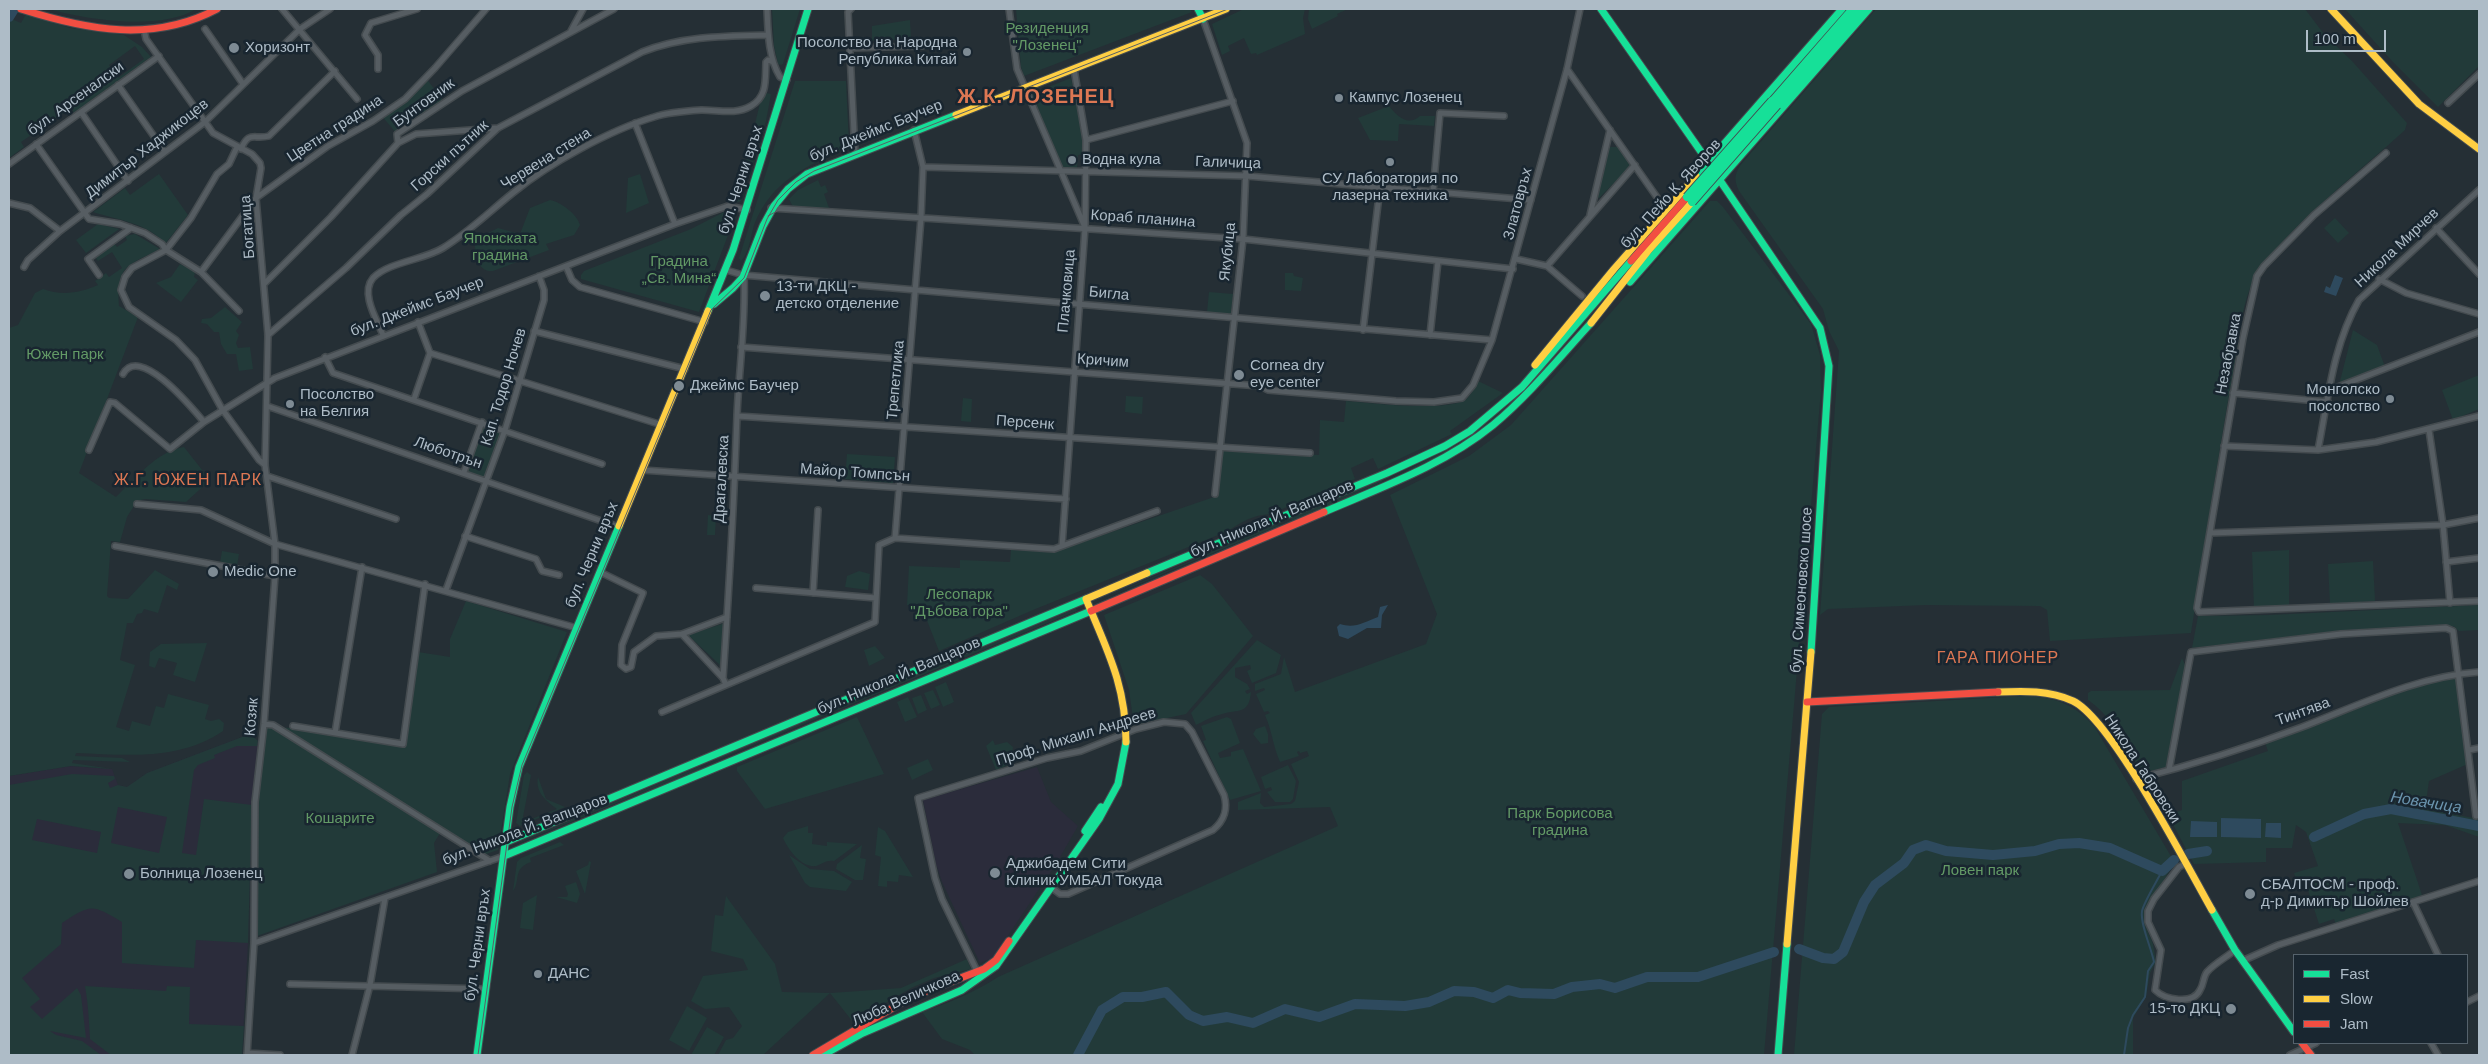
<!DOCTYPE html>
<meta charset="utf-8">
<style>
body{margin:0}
#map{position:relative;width:2488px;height:1064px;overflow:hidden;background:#252f35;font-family:Arial,sans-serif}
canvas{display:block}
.frame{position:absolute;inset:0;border:10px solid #aebcc7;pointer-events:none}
.legend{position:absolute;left:2293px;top:954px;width:175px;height:90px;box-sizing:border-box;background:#192630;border:1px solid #55626c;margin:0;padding:6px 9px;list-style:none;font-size:15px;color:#aebcc7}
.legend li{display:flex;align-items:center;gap:10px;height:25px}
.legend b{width:25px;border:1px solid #55626c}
.scale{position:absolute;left:2306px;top:30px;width:80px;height:22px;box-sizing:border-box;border:2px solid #aebcc7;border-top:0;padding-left:6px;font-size:15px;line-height:18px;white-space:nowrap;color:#aebcc7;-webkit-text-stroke:4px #192630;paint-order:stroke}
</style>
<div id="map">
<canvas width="2488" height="1064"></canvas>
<div class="frame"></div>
<ul class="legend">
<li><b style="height:6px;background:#16e098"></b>Fast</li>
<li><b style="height:6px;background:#ffcf43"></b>Slow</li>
<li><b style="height:6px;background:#f24e42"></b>Jam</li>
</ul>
<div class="scale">100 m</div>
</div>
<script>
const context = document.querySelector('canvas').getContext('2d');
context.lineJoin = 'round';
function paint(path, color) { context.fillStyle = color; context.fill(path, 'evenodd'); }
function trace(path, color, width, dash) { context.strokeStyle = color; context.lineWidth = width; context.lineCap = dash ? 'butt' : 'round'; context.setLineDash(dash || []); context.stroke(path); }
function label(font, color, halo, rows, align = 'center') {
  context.font = font + ' Arial,sans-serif'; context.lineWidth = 5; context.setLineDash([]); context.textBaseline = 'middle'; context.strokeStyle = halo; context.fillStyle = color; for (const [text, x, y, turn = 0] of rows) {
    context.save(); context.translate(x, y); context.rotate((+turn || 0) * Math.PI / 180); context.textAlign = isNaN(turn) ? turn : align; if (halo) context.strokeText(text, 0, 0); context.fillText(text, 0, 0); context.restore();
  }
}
paint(new Path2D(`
 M250,734L258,741L252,805L248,943L242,1055H35L9,1036V776L71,766L112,769L118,785L127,787L147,773Z
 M1037,767L1051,802L1078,826L1056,864L993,958L980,963L942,882L936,864L923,800Z`), '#2b2c3b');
paint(new Path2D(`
 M49,9H196C161,31 87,20 49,9Z
 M772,9H800L783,64L781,65L778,64L774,46Z
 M1016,9H1190L1192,12L1024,76L1021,67Z
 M1244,9H1305L1303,18L1305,34L1257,55L1256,53L1251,54L1244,38L1228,46L1230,51L1222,55L1212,24Z
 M1309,9H1348L1337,14L1338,16L1312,29L1308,19Z
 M1876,9H2305L2324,34L2352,61L2407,123L2405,130C2360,171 2299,218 2262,266C2242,292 2240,335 2234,367C2218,455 2205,544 2191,633L2050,641L2047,610L2040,606L1926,605L1828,609L1820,615L1839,351L1829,331L1823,309L1739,191C1733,178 1735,172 1743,162Z
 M2345,9H2479V66L2438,107L2392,61Z
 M26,14L70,28L124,35L142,47L151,57L74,113L71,108L21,142L24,147L9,158V18L21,23ZM135,46L144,59L118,78L109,65Z
 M910,20L911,39L872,41V26Z
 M426,78L445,103L397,134L381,115L405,99Z
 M1071,78L1083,140L1084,154L1078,155L1077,168L1062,167L1030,94Z
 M795,81H846L849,145L847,149C806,166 772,180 754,225C751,235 749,254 741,261L739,258Z
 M766,93L771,94L766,121L741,201L734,203L731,196L735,194L741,167L745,166L760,103Z
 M1389,106C1397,116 1408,127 1420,116H1435L1434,126L1399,124L1398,141L1370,140L1358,118Z
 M1608,147H1618L1632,165L1599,198L1596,197Z
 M159,174L188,215L165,244C149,223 117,220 93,212L125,188L130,195Z
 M640,174L649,203L626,213L628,178Z
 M818,180L821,187L825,185L828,192L824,194L829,208L793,207L789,199L798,190Z
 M550,200C561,202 577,214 580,225L574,235L546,244L549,250L493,271C478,272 475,257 475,245L484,235L498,228L520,234L530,208Z
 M1710,201H1717L1723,207L1811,324L1820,355L1821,390L1764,1055H975L970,1050L942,1039L922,1012C949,1003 975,992 998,977L1338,826L1330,807L1238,810V802L1261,793L1260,803L1264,807L1291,804L1295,801L1299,782L1291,764L1309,756L1307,751L1300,753L1299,751L1297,752L1299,756L1280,762C1273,746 1272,731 1265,715L1270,713L1268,711L1264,712L1256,694L1265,690L1264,688L1255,691V684L1281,674L1284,657L1295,692L1426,644L1437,614L1390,495L1469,456L1511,425Z
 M724,212L736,214L699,312L581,279V275L584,271L691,229Z
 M2335,218L2349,233L2338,243L2324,228Z
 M98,224L119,229L86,253L76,240Z
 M135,234L160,249C127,266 116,265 119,306L138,317L79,473L116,497C135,479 157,451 184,447L210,480L186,502L145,499L137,501L127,517L120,542L111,541L107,596L109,598L128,599L155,570L179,584L177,590L167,585L158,613L144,609L142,613L137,614L133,623H127L120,660L135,665L116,727L129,731L132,721L150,726L156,706L164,708L168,694L209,705L205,719L211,721L219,719L224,723L223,731C179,761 127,755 76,753L75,756L122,758L130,762L73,760L72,763L112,769L71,766L9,776V328L18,325L35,293L43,289C62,296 80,293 98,285L95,281L106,273L109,277L122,268L112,252L98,261L95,257L114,243L117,247L127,240L125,236Z
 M180,264L195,272L194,277L198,280L181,302L156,283L171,277Z
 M1285,273H1293L1294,276L1303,278L1301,291L1285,290Z
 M1621,276C1565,343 1513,419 1433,459C1424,463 1415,469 1406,471L1464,440L1511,403Z
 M1209,292L1233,294L1231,314L1207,312Z
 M225,307L242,322L236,331L239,335L236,343L238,348L250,347L253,369L239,371L236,354H227L221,344L219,332H214L207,324L201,323L202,319L211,318Z
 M2353,330L2377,345L2385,367L2343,383L2340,381Z
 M2479,375V409L2453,420L2442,390Z
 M1478,381L1503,393L1450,431L1452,434L1378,469L1373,458L1351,468L1355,479L1270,514C1253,515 1241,522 1228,531L1033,610L939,651L922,608L907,605L909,566L960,568V560L1010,562L1011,550L1053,552L1217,496L1222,451L1319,455L1320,420L1344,422L1346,401C1373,403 1442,412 1465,400C1471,396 1474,388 1478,381Z
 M1126,396L1143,397L1142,414L1125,412Z
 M963,398L972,399L971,422L961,421Z
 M482,422L505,430L487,480L464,472Z
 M847,454L895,457L893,483L845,479Z
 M1383,479L1382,482L1292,521L1290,518Z
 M708,515L716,516L715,535H707Z
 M1276,524L1278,526L1095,602Z
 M2289,550V606L2254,608L2252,552Z
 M222,551L239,554L237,566L220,563Z
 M2373,561L2375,601L2330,604L2328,564Z
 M859,571L870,574L868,590L845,587L847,576Z
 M1200,575L1212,584L1253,636L1186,714L1134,725L1129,690L1104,615Z
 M466,601L567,632L510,774L498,850L477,857L440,833L434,843L437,872L257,936V803L266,727L292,728L404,746L418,652L450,657V639Z
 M2479,605V630L2459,631L2453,626L2346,630L2192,648L2198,616L2269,615Z
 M1076,608L1077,611L717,760L718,758Z
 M725,623L721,666L688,635Z
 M1257,640L1281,655L1276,673L1252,683L1247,671L1251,669L1250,665L1235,668V677L1247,684L1250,689L1245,691L1247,694L1251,692C1249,715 1238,709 1222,714C1213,716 1204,721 1196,725L1191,713Z
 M207,643L195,682L173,675L177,663L159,658L155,668L149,666L150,652L161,644Z
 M875,646L885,658L869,666L864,650Z
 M2182,658L2186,667L2166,767L2142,773C2128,749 2112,716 2088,700V693L2091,691L2170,690Z
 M2457,676L2470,763L2429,781L2425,809L2479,819V788V837L2445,825L2398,823L2423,898L2337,927L2334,919L2319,924L2307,887L2299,889L2294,873L2318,866L2306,832L2296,825L2292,848H2266V862L2194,864L2168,815L2182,810V781L2268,751L2264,740L2406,687Z
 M946,682L954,702L943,707L935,687Z
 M933,690L940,705L931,709L924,693Z
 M921,695L927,710L918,714L912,698Z
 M2026,696C2056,698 2073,703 2094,726L2172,858V867L2145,911V925L2153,944L2156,962L2150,973L2146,997L2133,1018V1055H1794L1822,714L1829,707Z
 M908,697L917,717L905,722L897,702Z
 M857,717L884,774L765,809L737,771V767Z
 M1227,717L1231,719L1240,743L1218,753L1220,758L1231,756V752L1243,749L1261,791L1230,800L1203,741L1206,740L1201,726Z
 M1265,726L1268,734V743L1261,744L1253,734L1256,729Z
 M250,734L258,741L257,746H237L214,755L215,758L198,765L194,770L182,853L196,855L204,799L252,805L248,943L196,940L194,968L122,963V922C91,904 92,904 62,923L61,944L22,978L40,999L30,1007L42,1019L77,988L81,995L86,1038L50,1031L56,1035L82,1041L101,1055H9V785L72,774L114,776L115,779L108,783L110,788L118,785L127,787L147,773ZM118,807L167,817L159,853L111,843ZM37,819L101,832L97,853L32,840Z
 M993,740L995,745L1007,742L1013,747L1011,764L996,770L986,746Z
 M928,759L933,770L912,780L907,768Z
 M1288,765L1296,781L1293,799L1290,802H1275L1267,792L1272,790L1271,787L1265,789L1261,777Z
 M700,766L701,769L519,843L521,841Z
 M527,772L531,775L523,817L525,820H529L557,809C546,801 535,792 538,777L546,799L565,807L520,826L516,823L524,775Z
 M808,826V833H813L812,844L827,846V842L857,844L834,861C825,860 823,864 816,866C801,868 788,849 783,838L788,832Z
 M878,827L885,831L913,877L899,875L898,882L887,881V887L878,886L881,857L875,855Z
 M560,842L564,845L530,858L531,862C512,869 521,880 513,891L517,862L521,858Z
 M862,845L860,858L866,859L863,880H855L836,869L837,864Z
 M789,855L810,869L834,871L852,882L846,891L810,887L805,883Z
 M589,861L591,862L585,894L576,871L588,865Z
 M576,882L580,894L577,903L556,897H567L568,894L565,886Z
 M537,895L533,930L520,928L523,903Z
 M726,896L775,964L782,992L831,993L901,988L967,959L971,969L934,978L911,988L853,1022L830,993L763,1055H718L726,1040L733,1038L742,1026L729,1007L705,1009L691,1001L703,976L748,970L743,959L711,951L715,915L723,916Z
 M85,986L166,991L167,986L190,987L189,1024L244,1026L242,1055H111L90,1039C89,1021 88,1002 85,986Z
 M687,1006L707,1018L689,1051L669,1040Z
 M707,1027L724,1037L714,1055H691Z`), '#223a39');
paint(new Path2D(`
 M2335,275L2343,278L2336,296L2324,292L2326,286L2330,288Z
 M1388,605L1382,615L1381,628H1367L1348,639L1339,636L1337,627L1340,624C1355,629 1364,622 1378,617L1380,607Z
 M2221,818L2261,819V838L2221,837Z
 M2191,821L2217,822V837H2190Z
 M2266,823H2281V838L2265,837Z`), '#2e4a5e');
trace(new Path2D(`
 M2124,1055L2128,1028L2133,1015L2145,997L2148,971L2154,962C2151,947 2140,924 2142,911C2144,902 2157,881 2162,871`), '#2e4a5e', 2);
trace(new Path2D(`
 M9,17L14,9
 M2314,837L2364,814L2391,809L2479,826
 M2188,854L2207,851
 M1799,949L1823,958L1834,959L1843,952L1864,902L1875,885L1904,863L1913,850L1926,845L1946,851L1993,855L2035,851L2059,844L2079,843L2110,848L2162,871L2174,860
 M1078,1055L1102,1010L1123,997H1142L1166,992L1189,1015L1203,1021L1227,1017L1253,1023L1285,1009L1319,1017L1355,1004L1405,1006L1429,1002L1454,991L1474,992L1493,998L1508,990L1520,993L1554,994L1572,987L1600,984L1615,988L1647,977H1698L1774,952`), '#2e4a5e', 10);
const street = new Path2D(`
 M282,9L357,99
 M767,9C768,31 768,57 780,77L787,80
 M851,9L848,12L855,153
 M1009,9L1017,69L1084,225
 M1203,19L1247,143L1243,239L1215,494
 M144,29L146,39L213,133L252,154L260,163L261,168L256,198L268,335L265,465L275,544V576L264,724L255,802L254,943L247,1055
 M205,29L243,84
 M571,31L583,9
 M850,48L922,46
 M378,69V55L365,35L371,23L417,9
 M1567,69L1661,203
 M118,85L165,152
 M2448,103L2479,74
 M81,112L128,181
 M635,123L675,224
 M1086,140L1233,101
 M398,143L416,134L498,128
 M36,144L89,219L120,224L145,233L162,244L166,250L201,272L239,311
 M237,147L229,164L217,174L191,218L166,250L132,268L125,277L121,290L129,307L176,340L195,360L222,409L259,460L265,465
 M241,149C249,130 254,140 269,136L335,71
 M2386,153L2314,215L2264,266L2257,276L2243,338L2197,608L2199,612L2479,601
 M9,164L159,56
 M923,167L1247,176L1531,200
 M1433,192L1440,113L1504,116
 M9,203L30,208L60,231
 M771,208L1243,239L1513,269
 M1590,215L1610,130
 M2436,228L2479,274
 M1516,259L1547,266L1582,296
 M566,266L572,280L580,287L705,322
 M1547,266L1635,165
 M24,267L28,260L60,231L205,122L300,29L330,9
 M726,270L743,275L1492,340
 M201,272L256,198L328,146L373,121L405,99L435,68L486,9
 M99,275L88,259L131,228
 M2379,279L2406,293L2479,314
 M265,283L331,217L398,143L397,134L462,91L614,9
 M1363,330L1380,187
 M534,331L685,369
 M268,335L346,268L401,215L427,194L498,128L642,52C682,36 725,36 768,35
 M383,335C377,320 360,293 373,278C388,262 424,260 443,248C469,232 490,211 514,192C550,163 610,130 654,117C669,112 686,111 702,110C719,110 736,115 751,106C768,96 765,79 766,62L768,60L773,62
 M1430,335L1438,261
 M741,347L1260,386L1268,390L1396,401L1434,402L1462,398L1473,385L1492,340L1567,69L1580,9
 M430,353L662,425
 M325,357L333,373L602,464
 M123,374C140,344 192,408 204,422
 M2330,390L2479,332
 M2233,393L2328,402
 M414,399L430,353L418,322
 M267,406L619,527
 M737,416L1310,453
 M2429,430L2443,525L2450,603
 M2224,446L2318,450L2376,442L2479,416
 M89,450L110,402L115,403L170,449L204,422L275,378L675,224L728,206L747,210
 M2318,450C2328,399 2333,345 2359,300L2479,190
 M642,470L1066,499
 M464,472L482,422
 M267,476L396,519
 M137,504L201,510L275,544L577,628
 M2210,533L2443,525L2479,518
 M465,536L536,559L542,571L559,575
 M895,538L921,218L923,167L914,130
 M115,546L275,576
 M1062,546L1085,228L1086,140L1074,69
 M2446,562L2479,558
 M600,572L643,593L622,645L621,665L626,669L631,667L634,652L656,636L682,634L727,617
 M756,588L876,598
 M446,590L505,430L544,300V290L539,276
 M813,593L818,510
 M682,634L723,678
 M726,685L723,678C729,590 734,503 737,415C739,369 746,321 744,275
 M662,712L875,622L879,545L895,538L1054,549L1157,511
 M264,724L273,725L490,861
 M293,726L403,744L425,584
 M335,733L362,567
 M2469,750L2479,748
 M2169,770L2191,652L2341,634L2446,628L2453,631L2476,816
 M2136,779C2192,765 2249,747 2302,727C2359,705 2418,676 2479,672
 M2185,864L2179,867L2154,899L2148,911V922L2161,950L2155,990C2165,1000 2193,1005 2200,990C2204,984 2203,977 2207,972C2215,963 2227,957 2235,950
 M2413,902L2438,955
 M254,943L504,856
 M2242,961L2278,945L2479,881
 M978,973L942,899L935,878L918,798L1047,758L1081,751L1136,729L1164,722L1185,724L1192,732L1224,795C1228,809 1225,820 1213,830L1068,894H1060L1052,888
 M290,984L486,989
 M2467,1002L2479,996
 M2431,1043L2438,1055
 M247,1053L280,1055
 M352,1055L370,985L385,898
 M2290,1055L2316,1043`);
const fast = new Path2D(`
 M1198,9L1203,19
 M1601,9L1711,166
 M1772,101L1852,9
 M1777,105L1861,9
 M1696,176L1842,9
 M1717,176L1820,328L1829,366L1811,652
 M1630,282L1869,9
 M714,304L733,288L743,277L763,226L774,206L788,189L807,174L956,115
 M708,311L733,250L808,9
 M1324,512C1382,487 1444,465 1493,425C1529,395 1559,358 1591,323
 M1147,573L1387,473L1445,446L1470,431L1522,387L1631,261
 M1085,831L1101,807
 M506,842L1086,599
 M504,856L1091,611
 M2212,910L2235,950L2294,1032
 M477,1055L510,807L519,767L619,526
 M823,1055L863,1033L962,990L996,966L1099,819L1118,784L1126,742
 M1778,1055L1787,944`);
const slow = new Path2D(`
 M2331,9L2419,104L2479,149
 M956,115L1226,9
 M1591,323L1648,251L1692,202
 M1535,365L1614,269L1696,176
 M619,526L708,311
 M1998,692C2024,691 2049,690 2073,701C2112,720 2187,866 2212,910
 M1126,742C1126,685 1107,650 1086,599L1147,573
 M1787,944L1811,652`);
const jam = new Path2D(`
 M21,9C87,30 153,43 217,9
 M1631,261L1687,197
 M1091,611L1324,512
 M1807,702L1998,692
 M2302,1043L2311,1055
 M813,1055L911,997L984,969L996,960L1009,941`);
trace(street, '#444b4f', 8);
trace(fast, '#444b4f', 9);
trace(slow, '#444b4f', 9);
trace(jam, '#444b4f', 9);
trace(street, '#565d62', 5);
trace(fast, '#16e098', 7);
trace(slow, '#ffcf43', 7);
trace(jam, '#f24e42', 7);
trace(new Path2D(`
 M768,216L779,210L831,213
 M478,1055L512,807L522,765L711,310L744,278L767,219L778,200L796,182L814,171L1228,9`), '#596166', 1);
const fastBridge = new Path2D(`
 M1687,197L1772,101
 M1692,202L1777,105`);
trace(fastBridge, '#424c51', 10, []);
trace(fastBridge, '#16e098', 8);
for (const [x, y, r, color] of [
 [234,48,6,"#7e8b94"],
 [967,52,5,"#7e8b94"],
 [1339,98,5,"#7e8b94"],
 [1072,160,5,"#7e8b94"],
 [1390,162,5,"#7e8b94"],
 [765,296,6,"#7e8b94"],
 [1239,375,6,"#7e8b94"],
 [679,386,6,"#7e8b94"],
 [2390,399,5,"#7e8b94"],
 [290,404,5,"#7e8b94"],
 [213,572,6,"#7e8b94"],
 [995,873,6,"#7e8b94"],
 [129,874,6,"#7e8b94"],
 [2250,894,6,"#7e8b94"],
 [538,974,5,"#7e8b94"],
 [2231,1009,6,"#7e8b94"]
]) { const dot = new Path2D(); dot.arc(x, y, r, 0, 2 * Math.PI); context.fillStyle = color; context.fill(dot); trace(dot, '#192630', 2); }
label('15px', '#639a66', '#192630', [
 ["Резиденция",1047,29],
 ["\"Лозенец\"",1047,46],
 ["Японската",500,239],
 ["градина",500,256],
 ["Градина",679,262],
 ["„Св. Мина“",679,279],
 ["Южен парк",65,355],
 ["Лесопарк",959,595],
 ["\"Дъбова гора\"",959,612],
 ["Парк Борисова",1560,814],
 ["градина",1560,831],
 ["Кошарите",340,819],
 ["Ловен парк",1980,871]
]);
label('15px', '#aebcc7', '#192630', [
 ["Посолство на Народна",957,43,"right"],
 ["Република Китай",957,60,"right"],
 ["Хоризонт",245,48],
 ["Кампус Лозенец",1349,98],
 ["Водна кула",1082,160],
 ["СУ Лаборатория по",1390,179,"center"],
 ["лазерна техника",1390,196,"center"],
 ["13-ти ДКЦ -",776,287],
 ["детско отделение",776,304],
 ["Cornea dry",1250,366],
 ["eye center",1250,383],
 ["Джеймс Баучер",690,386],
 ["Монголско",2380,390,"right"],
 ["посолство",2380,407,"right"],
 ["Посолство",300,395],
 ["на Белгия",300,412],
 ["Medic One",224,572],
 ["Аджибадем Сити",1006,864],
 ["Клиник УМБАЛ Токуда",1006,881],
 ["Болница Лозенец",140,874],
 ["СБАЛТОСМ - проф.",2261,885],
 ["д-р Димитър Шойлев",2261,902],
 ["ДАНС",548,974],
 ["15-то ДКЦ",2220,1009,"right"]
], 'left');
label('15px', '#aebcc7', '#192630', [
 ["бул. Арсеналски",76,99,-36],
 ["Бунтовник",424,103,-36],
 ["Цветна градина",335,129,-33],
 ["бул. Джеймс Баучер",876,131,-22],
 ["Димитър Хаджикоцев",147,149,-38],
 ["Горски пътник",450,156,-42],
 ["Червена стена",546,159,-32],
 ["Галичица",1228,163,2],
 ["бул. Черни връх",741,180,-72],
 ["бул. Пейо К. Яворов",1671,194,-48],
 ["Златовръх",1518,204,-75],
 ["Кораб планина",1143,219,4],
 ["Богатица",248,227,-94],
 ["Никола Мирчев",2397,248,-43],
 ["Якубица",1228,252,-84],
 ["Плачковица",1067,291,-85],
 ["Бигла",1109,294,5],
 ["бул. Джеймс Баучер",417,307,-21],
 ["Незабравка",2229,354,-79],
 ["Кричим",1103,361,4],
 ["Трепетлика",896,380,-85],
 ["Кап. Тодор Ночев",504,387,-73],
 ["Персенк",1025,423,4],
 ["Люботрън",448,453,19],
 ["Майор Томпсън",855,473,4],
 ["Драгалевска",722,479,-87],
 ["бул. Никола Й. Вапцаров",1272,519,-23],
 ["бул. Черни връх",592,555,-67],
 ["бул. Симеоновско шосе",1802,590,-86],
 ["бул. Никола Й. Вапцаров",899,676,-23],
 ["Тинтява",2303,712,-20],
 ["Козяк",252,717,-85],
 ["Проф. Михаил Андреев",1076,737,-17],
 ["Никола Габровски",2142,769,57],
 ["бул. Никола Й. Вапцаров",525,830,-21],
 ["бул. Черни връх",478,945,-82],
 ["Люба Величкова",906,999,-24]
]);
context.letterSpacing = '1px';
label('16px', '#dd7753', '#192630', [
 ["Ж.Г. ЮЖЕН ПАРК",188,481],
 ["ГАРА ПИОНЕР",1998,659]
]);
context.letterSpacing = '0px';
label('italic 16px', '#6b94ae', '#192630', [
 ["Новачица",2426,803,9]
]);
context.letterSpacing = '1px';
label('bold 20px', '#dd7753', '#192630', [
 ["Ж.К. ЛОЗЕНЕЦ",1036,97]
]);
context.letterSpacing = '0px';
</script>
